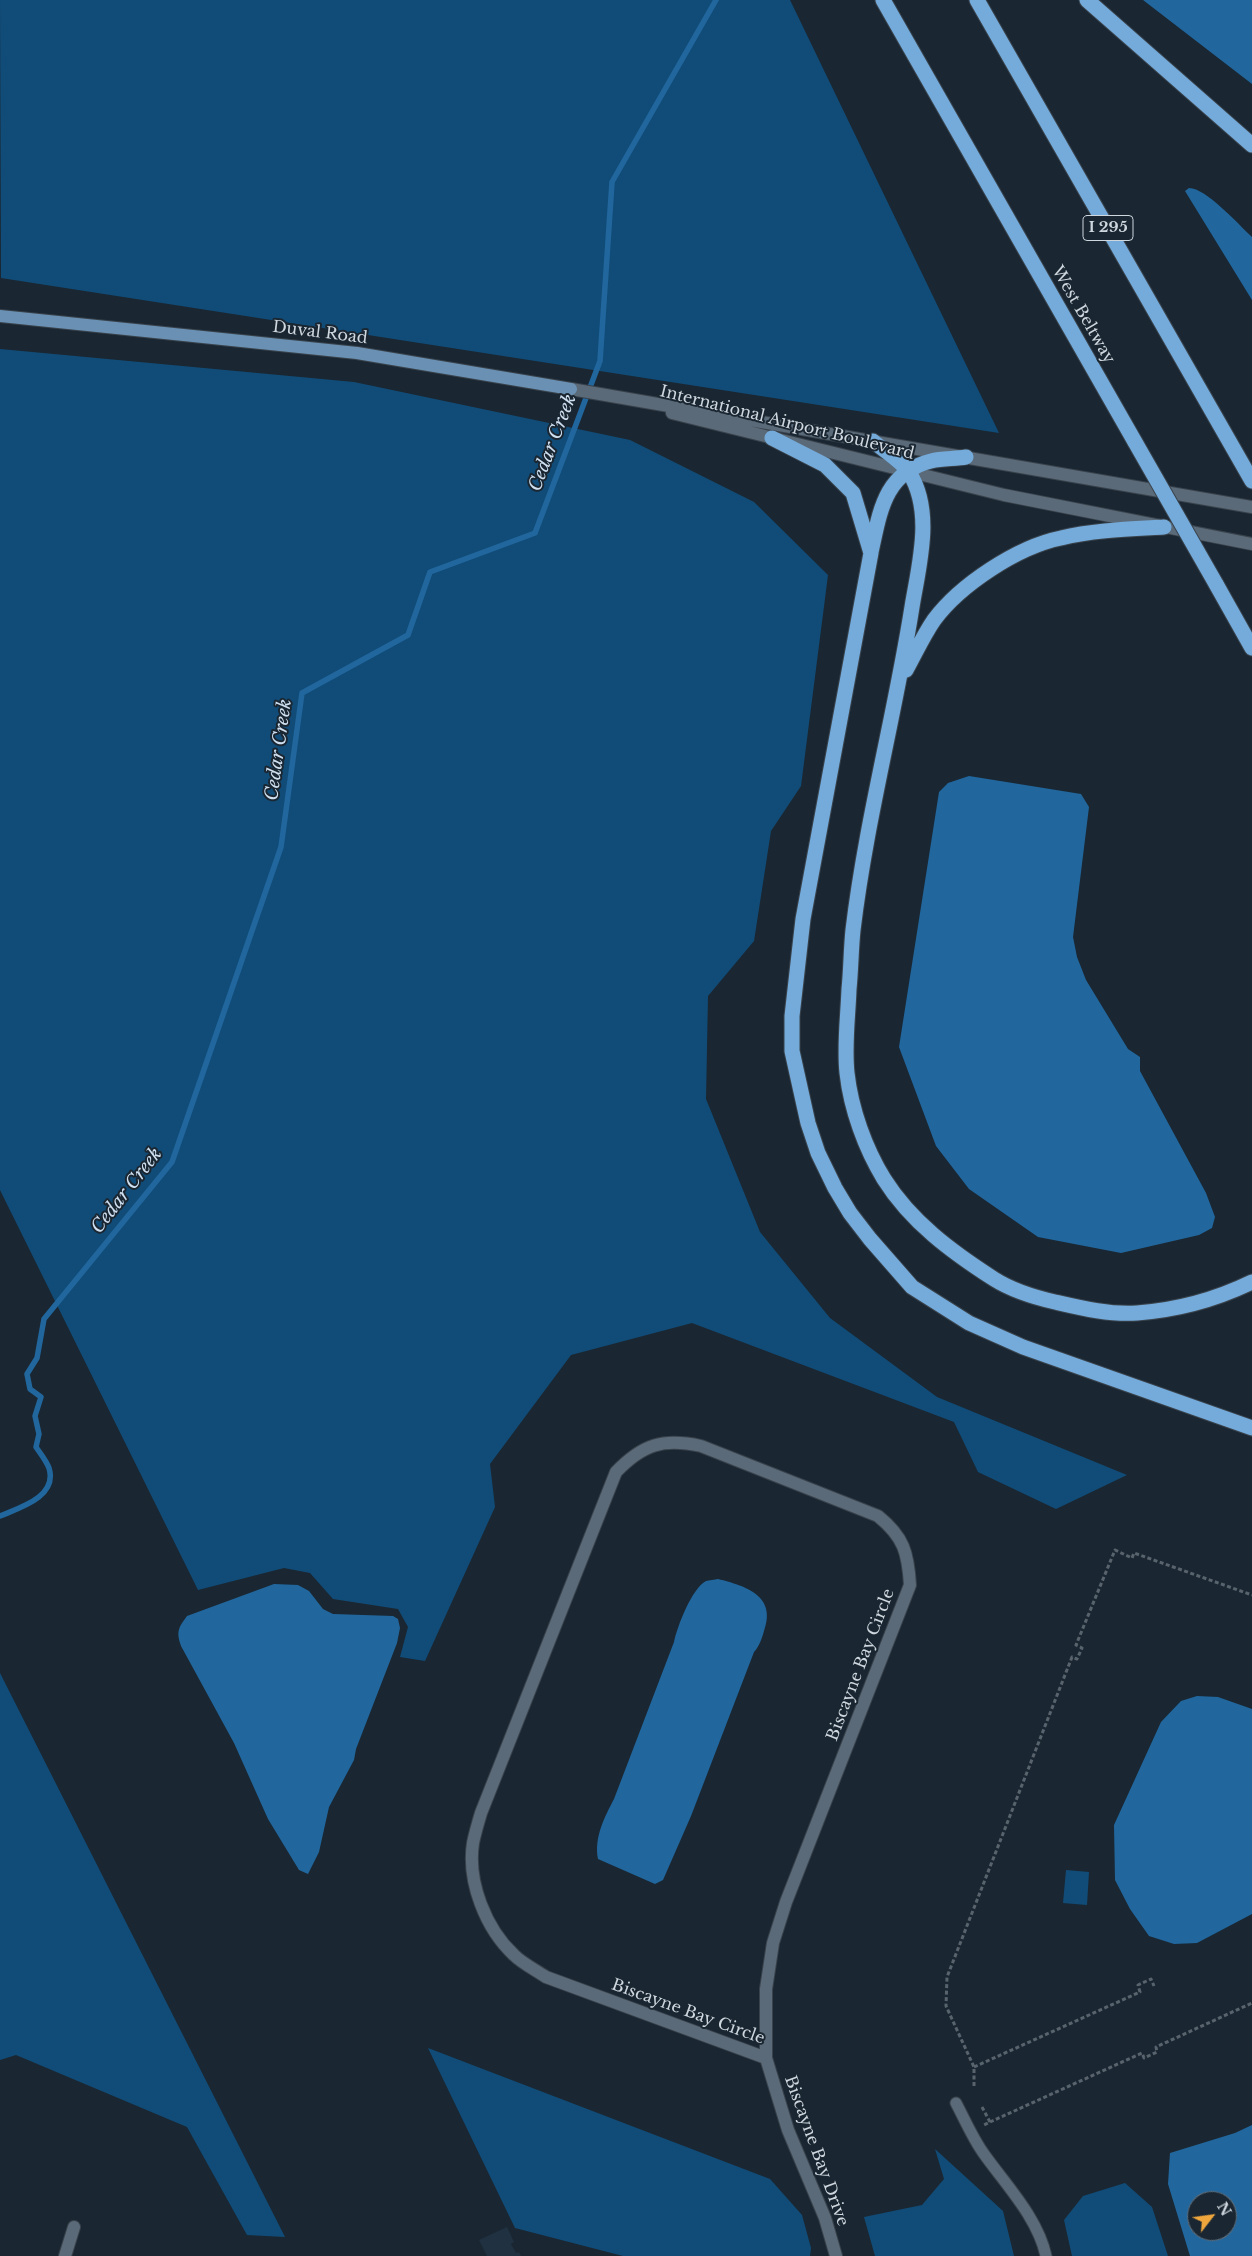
<!DOCTYPE html>
<style>
body{margin:0}
#map{position:relative;width:1252px;height:2256px;overflow:hidden;background:#1a2732;font-family:"Libre Baskerville",serif}
canvas{display:block}
.north{position:absolute;left:1187px;top:2191px;width:50px;height:50px;box-sizing:border-box;background:#1a2732;border:1px solid #626d77;border-radius:50%;rotate:60deg;font-size:14px;font-weight:700;line-height:20px;text-align:center;color:#ced6de}
.north::after{content:'';display:block;margin:auto;width:18px;height:22px;background:#efa73d;clip-path:polygon(50% 0,100% 100%,50% 72%,0 100%)}
</style>
<div id="map">
<canvas width="1252" height="2256"></canvas>
<div class="north">N</div>
</div>
<script>
const context = document.querySelector('canvas').getContext('2d');
context.lineJoin = 'round';
function paint(path, color) { context.fillStyle = color; context.fill(path, 'evenodd'); }
function trace(path, color, width, dash) { context.strokeStyle = color; context.lineWidth = width; context.lineCap = dash ? 'butt' : 'round'; context.setLineDash(dash || []); context.stroke(path); }
function label(font, color, halo, rows, align = 'center') {
  context.font = font + ' "Libre Baskerville",serif'; context.lineWidth = 4; context.setLineDash([]); context.textBaseline = 'middle'; context.strokeStyle = halo; context.fillStyle = color; for (const [text, x, y, turn = 0] of rows) {
    context.save(); context.translate(x, y); context.rotate((+turn || 0) * Math.PI / 180); context.textAlign = isNaN(turn) ? turn : align; if (halo) context.strokeText(text, 0, 0); context.fillText(text, 0, 0); context.restore();
  }
}
paint(new Path2D(`
 M507,2227L514,2242L511,2244L516,2253L519,2252L521,2256H487L479,2240Z`), '#203141');
paint(new Path2D(`
 M0,0H790L999,433L1,278Z
 M0,349L354,382L630,440L754,502L828,575L801,786L771,831L754,941L708,996L706,1099L760,1232L830,1318L937,1397L1127,1475L1056,1509L978,1472L954,1422L692,1323L571,1355L490,1464L495,1507L425,1661L400,1657L408,1627L398,1609L333,1599L310,1573L284,1568L198,1590L0,1190Z
 M0,1673L285,2237L247,2235L187,2127L16,2055L0,2060Z
 M1066,1870L1089,1872L1087,1905L1063,1903Z
 M428,2048L770,2179L802,2215L811,2248L810,2256H623L515,2228Z
 M935,2149L1003,2211L1014,2256H875L864,2217L922,2205L944,2179Z
 M1125,2183L1152,2207L1168,2256H1072L1064,2220L1083,2196Z`), '#114c78');
paint(new Path2D(`
 M1143,0H1252V84Z
 M1189,188C1206,188 1238,224 1252,237V300L1185,191Z
 M969,776L1081,794L1089,807L1073,937L1077,957L1086,980L1128,1049L1140,1057V1071L1206,1193L1215,1217L1212,1228L1199,1235L1121,1253L1038,1237L969,1189L936,1146L899,1047L939,792L948,783Z
 M718,1579C746,1586 777,1596 764,1631C762,1638 759,1647 754,1652L691,1816L663,1880L655,1884L598,1859C594,1838 604,1818 614,1799L674,1642C677,1627 692,1588 706,1581C709,1580 715,1580 718,1579Z
 M274,1584L298,1585L309,1591L323,1609L333,1614L393,1616L398,1619L400,1628L397,1643L356,1749L354,1760L329,1807L319,1852L308,1874L299,1870L268,1819L234,1743L181,1646C176,1632 178,1628 187,1616Z
 M1197,1696L1218,1697L1252,1709V1914L1197,1943L1174,1944L1149,1936L1130,1909L1115,1880L1114,1825L1161,1722L1181,1701Z
 M1252,2125V2256H1190L1168,2184L1170,2153L1235,2133ZM1197,2201H1227V2231H1197Z`), '#21679e');
trace(new Path2D(`
 M0,1516C19,1508 58,1497 49,1468C46,1460 40,1453 36,1447L39,1434L35,1416L41,1397L30,1389L27,1374L37,1358L44,1319L172,1162L281,847L302,693L408,635L430,572L535,533L600,361L612,182L716,0`), '#21679e', 5.5);
const service = new Path2D(`
 M956,2103C965,2120 973,2139 984,2154C1006,2185 1038,2218 1046,2256`);
const minor = new Path2D(`
 M766,2058L546,1977C536,1970 523,1964 514,1955C486,1929 467,1882 473,1843C475,1833 478,1823 481,1813L616,1472C643,1444 663,1438 701,1446L878,1516C904,1537 908,1553 910,1585L786,1902L773,1943L766,1989V2058L788,2130L825,2218L836,2256
 M65,2256L74,2227`);
const secondary = new Path2D(`
 M571,389L1252,507
 M672,413L1004,495L1252,544`);
const primary = new Path2D(`
 M0,316L357,353L571,389`);
const motorway = new Path2D(`
 M883,0L1135,442
 M977,0L1252,481
 M1087,0L1252,145
 M772,438L825,465L853,493L871,553L803,919L792,1016V1051L808,1123L818,1153L835,1188L850,1213L870,1239L912,1287L969,1323L1023,1347L1252,1428
 M873,441C883,450 901,461 909,472C934,512 919,564 912,607C895,715 866,821 853,930C851,949 851,970 849,989C848,1017 844,1046 847,1073C851,1109 865,1148 884,1179C911,1222 952,1252 994,1279C1013,1291 1033,1297 1055,1302C1081,1308 1110,1315 1137,1313C1177,1310 1217,1299 1252,1282
 M871,552C880,512 884,473 931,461C942,458 955,459 966,457
 M1216,584L1252,648
 M906,670C915,654 923,636 934,620C960,585 1017,547 1061,538C1094,530 1130,529 1164,527`);
trace(service, '#39434d', 13);
trace(minor, '#39434d', 14);
trace(secondary, '#39434d', 14);
trace(primary, '#39434d', 14);
trace(motorway, '#39434d', 17);
trace(new Path2D(`
 M974,2067L1140,1992L1138,1985L1151,1979L1154,1986
 M974,2086V2067L946,2006L947,1977L1072,1657L1077,1659L1082,1648L1076,1645L1115,1550L1132,1558L1134,1553L1252,1595
 M982,2107L990,2122L984,2125
 M990,2122L1142,2053L1144,2058L1157,2052L1156,2047L1252,2003`), '#58636d', 3, [4, 2.5]);
trace(service, '#5b6a78', 11);
trace(minor, '#5b6a78', 12);
trace(secondary, '#5b6a78', 12);
trace(primary, '#6a91b3', 12);
trace(motorway, '#74abdb', 15);
const motorwayBridge = new Path2D(`
 M1135,442L1216,584`);
trace(motorwayBridge, '#39434d', 17, []);
trace(motorwayBridge, '#74abdb', 15);
for (const [x, y, w] of [
 [1108,228,50]
]) { const box = new Path2D(); box.roundRect(x - w / 2, y - 12.5, w, 25, 4); context.fillStyle = '#1a2732'; context.fill(box); trace(box, '#ced6de', 1); }
label('bold 15px', '#ced6de', null, [
 ["I 295",1108,228]
]);
label('16px', '#ced6de', '#1a2732', [
 ["West Beltway",1083,315,60],
 ["Duval Road",320,333,7],
 ["International Airport Boulevard",787,423,14],
 ["Biscayne Bay Circle",861,1665,-69],
 ["Biscayne Bay Circle",688,2012,20],
 ["Biscayne Bay Drive",816,2151,70]
]);
label('italic 18px', '#cfdfef', '#1a2732', [
 ["Cedar Creek",553,443,-69],
 ["Cedar Creek",279,750,-82],
 ["Cedar Creek",127,1191,-52]
]);
</script>
